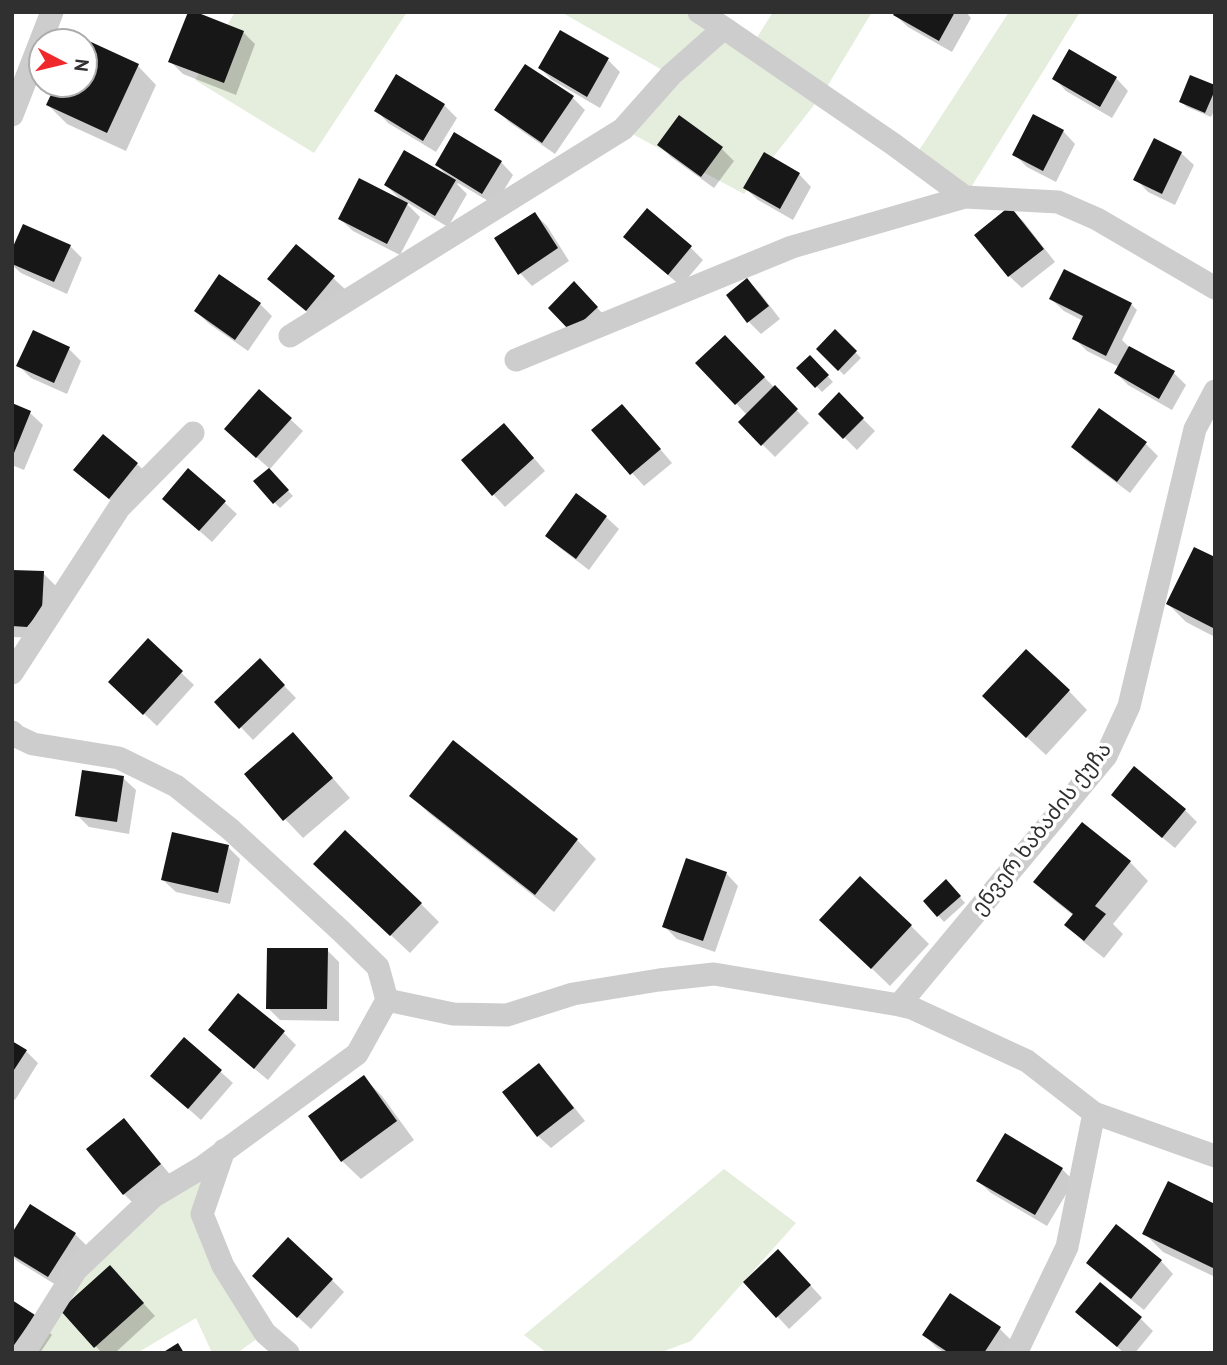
<!DOCTYPE html>
<meta charset="utf-8">
<style>
body{margin:0}
#map{position:relative;width:1227px;height:1365px;overflow:hidden;background:#fff;font-family:"PT Sans",sans-serif}
canvas{display:block}
.frame{position:absolute;inset:0;border:14px solid #303030;pointer-events:none}
.north{position:absolute;left:28px;top:28px;width:70px;height:70px;box-sizing:border-box;background:#fff;border:2px solid #acacac;border-radius:50%;rotate:97deg;font-size:19px;font-weight:700;line-height:28px;text-align:center;color:#303030}
.north::after{content:'';display:block;margin:auto;width:24px;height:32px;background:#f1282b;clip-path:polygon(50% 0,100% 100%,50% 72%,0 100%)}
</style>
<div id="map">
<canvas width="1227" height="1365"></canvas>
<div class="frame"></div>
<div class="north">N</div>
</div>
<script>
const context = document.querySelector('canvas').getContext('2d');
context.lineJoin = 'round';
function paint(path, color) { context.fillStyle = color; context.fill(path, 'evenodd'); }
function trace(path, color, width, dash) { context.strokeStyle = color; context.lineWidth = width; context.lineCap = dash ? 'butt' : 'round'; context.setLineDash(dash || []); context.stroke(path); }
function label(font, color, halo, rows, align = 'center') {
  context.font = font + ' "PT Sans","Noto Sans Georgian",sans-serif'; context.lineWidth = 7; context.setLineDash([]); context.textBaseline = 'middle'; context.strokeStyle = halo; context.fillStyle = color; for (const [text, x, y, turn = 0] of rows) {
    context.save(); context.translate(x, y); context.rotate((+turn || 0) * Math.PI / 180); context.textAlign = isNaN(turn) ? turn : align; if (halo) context.strokeText(text, 0, 0); context.fillText(text, 0, 0); context.restore();
  }
}
paint(new Path2D(`
 M235,12H407L314,153L195,80Z
 M561,12H699L751,47L773,12H872L822,95L744,194L623,129L671,75Z
 M1009,12H1080L965,197L914,158Z
 M224,1150L202,1214L265,1333L237,1353H212L196,1318L137,1353H24L76,1270Z
 M724,1169L796,1223L691,1341L659,1353H547L524,1335Z`), '#e5eedd');
paint(new Path2D(`
 M897,12H966L971,18L952,52L908,27L895,15Z
 M243,32L255,44L236,95L183,74L171,62Z
 M560,32L608,60L620,72L600,108L552,80L540,68Z
 M79,39L138,66L156,85L126,151L67,124L48,105L58,84H84V42H78Z
 M396,76L444,105L457,118L436,152L388,123L376,110Z
 M1054,78H1116L1128,91L1112,118L1066,91Z
 M1215,87V109L1211,117L1187,107L1181,102Z
 M572,97L585,110L555,154L509,122L497,110Z
 M1063,131L1075,144L1056,182L1027,167L1014,154Z
 M455,135L501,162L513,175L495,205L458,183L457,184L467,194L448,227L408,203L407,204L420,217L400,255L353,231L340,219L401,200L386,185L447,176L437,165Z
 M659,145L722,149L734,161L714,188L671,157Z
 M1181,153L1194,165L1175,205L1148,192L1136,179Z
 M799,174L811,187L793,220L758,200L745,188Z
 M1010,209L1023,221L1055,262L1022,288L1009,276L977,235Z
 M535,214L547,226L569,261L532,286L520,273Z
 M70,246L82,258L67,294L21,273L12,265V253Z
 M690,247L703,260L681,286L637,249Z
 M333,278L346,290L319,322L282,291Z
 M747,280L760,293L780,319L761,334L749,322L728,295Z
 M574,284L609,320L584,343Z
 M1051,299L1131,304L1137,310L1122,340L1129,347L1174,373L1186,385L1172,410L1128,385L1116,373L1119,367L1087,351L1074,338L1083,321L1064,311Z
 M260,304L272,316L248,351L208,323L196,311Z
 M835,332L861,358L844,375L818,349Z
 M725,337L809,423L775,457L740,422L747,415L698,363Z
 M69,349L81,361L67,394L31,378L18,365Z
 M810,357L833,382L822,392L799,368Z
 M839,395L875,431L857,450L821,414Z
 M12,405L30,413L43,425L24,470L12,465Z
 M634,418L672,463L644,486L593,430Z
 M290,419L303,431L270,469L238,441Z
 M516,437L545,471L505,507L493,494Z
 M1146,444L1158,456L1130,493L1085,459L1073,447Z
 M137,464L150,476L122,510L88,482Z
 M274,476L293,496L280,508L275,503Z
 M576,496L606,517L619,529L589,570L560,548L547,536Z
 M224,502L237,514L212,542L177,511Z
 M1215,559V637L1186,622L1168,604Z
 M12,572L43,573L56,586L39,638L12,637Z
 M148,641L194,685L157,726L123,694Z
 M260,661L296,698L253,740L217,702Z
 M1069,691L1087,710L1046,755L1003,715Z
 M293,734L311,753L350,798L303,838L285,819Z
 M453,743L577,840L596,859L554,912L430,814L411,796Z
 M123,778L136,790L129,834L89,827L77,815Z
 M1113,795L1185,810L1197,822L1175,848L1125,807Z
 M228,847L240,859L230,904L176,892L163,880Z
 M1130,862L1148,881L1113,924L1123,934L1104,958L1085,943L1067,925L1074,916L1054,900L1036,882Z
 M726,873L738,886L715,952L677,939L664,926Z
 M334,882L421,904L439,922L410,953Z
 M952,887L965,903L944,922L925,901Z
 M911,926L929,944L890,986L840,938Z
 M327,950L339,962V1021L280,1020L268,1008Z
 M210,1030L283,1032L296,1045L268,1080L222,1042Z
 M184,1039L233,1083L201,1120L165,1088Z
 M12,1043L26,1051L38,1063L15,1100L12,1098Z
 M539,1066L551,1078L585,1121L551,1148L538,1136L505,1092Z
 M363,1077L382,1096L414,1140L361,1179L342,1161Z
 M124,1121L136,1133L172,1177L136,1206L124,1194Z
 M1062,1169L1074,1181L1047,1226L991,1193L978,1181Z
 M1215,1205V1277L1163,1252L1144,1233Z
 M75,1234L87,1246L61,1288L17,1261L12,1256V1237Z
 M1161,1261L1173,1274L1144,1310L1100,1275L1088,1263Z
 M791,1264L822,1298L789,1329L777,1316Z
 M122,1280L155,1316L115,1353H102L63,1311Z
 M332,1280L344,1292L311,1329L267,1289Z
 M12,1302L34,1317L52,1335L40,1353H12Z
 M1078,1312L1141,1319L1153,1331L1135,1353H1124Z
 M1000,1329L1012,1341L1004,1353H945L936,1347L924,1335Z`), '#0003');
paint(new Path2D(`
 M188,12H196L244,31L224,83L168,62Z
 M895,12H955L939,41L893,15Z
 M560,30L609,58L587,97L538,68Z
 M78,36L139,64L107,133L46,105L56,84H84V42H76Z
 M1069,49L1117,77L1100,107L1052,79Z
 M525,64L574,96L542,143L494,110Z
 M396,74L445,104L423,141L374,111Z
 M1190,75L1215,85V90L1205,113L1179,102Z
 M1033,114L1064,130L1043,171L1012,155Z
 M679,115L723,147L701,177L657,145Z
 M454,132L502,161L482,194L435,165Z
 M1154,138L1182,152L1162,194L1133,180Z
 M404,150L456,180L435,216L384,185Z
 M764,152L800,173L780,209L743,188Z
 M359,178L408,203L387,244L338,219Z
 M1010,206L1044,249L1008,277L974,235Z
 M647,208L692,246L668,275L623,237Z
 M535,212L558,248L518,275L494,238Z
 M23,224L71,245L54,282L12,264V249Z
 M296,244L335,276L306,311L267,279Z
 M1064,269L1132,303L1106,356L1072,339L1083,316L1049,299Z
 M219,274L261,303L235,340L194,311Z
 M747,278L769,306L747,323L726,295Z
 M574,281L598,307L571,332L548,308Z
 M835,329L857,351L838,371L816,349Z
 M33,330L70,347L54,383L16,366Z
 M725,335L765,377L735,405L695,363Z
 M1129,346L1175,371L1159,399L1114,373Z
 M810,355L829,375L815,388L796,368Z
 M775,385L798,409L761,446L738,422Z
 M259,389L292,418L256,458L224,429Z
 M839,392L864,418L843,439L818,414Z
 M12,403L31,411L12,458Z
 M622,404L661,449L630,475L591,430Z
 M1099,408L1147,442L1117,482L1071,447Z
 M504,423L534,458L492,496L461,460Z
 M103,434L138,463L109,499L73,470Z
 M188,468L226,501L199,531L162,499Z
 M269,468L289,490L273,504L253,481Z
 M576,493L607,516L576,559L545,536Z
 M1194,547L1215,557V629L1166,604Z
 M12,570L44,571L42,609L27,627L12,626Z
 M148,638L183,671L143,715L108,682Z
 M1026,649L1070,690L1026,738L982,696Z
 M260,658L285,685L239,729L214,702Z
 M293,732L333,778L283,821L244,774Z
 M453,740L578,839L535,895L409,796Z
 M1134,766L1186,809L1162,838L1111,795Z
 M82,770L124,776L117,822L75,816Z
 M1082,822L1131,861L1095,906L1106,914L1084,941L1064,925L1073,914L1033,882Z
 M345,830L422,903L390,936L313,864Z
 M172,832L229,845L218,893L161,880Z
 M686,858L727,872L703,941L662,927Z
 M860,876L912,925L871,969L819,920Z
 M946,879L961,896L937,917L923,901Z
 M267,948H328L327,1009H266Z
 M238,993L285,1031L254,1069L208,1030Z
 M184,1037L222,1070L188,1109L150,1076Z
 M12,1041L27,1050L12,1073Z
 M539,1063L574,1108L537,1137L502,1092Z
 M364,1075L397,1121L341,1162L308,1116Z
 M124,1118L161,1164L123,1195L86,1149Z
 M1005,1133L1063,1168L1035,1215L976,1181Z
 M1168,1181L1215,1204V1269L1142,1234Z
 M30,1204L76,1233L48,1277L12,1255V1233Z
 M1116,1224L1162,1260L1131,1299L1086,1263Z
 M288,1237L333,1279L297,1318L252,1276Z
 M778,1249L811,1285L776,1318L743,1282Z
 M110,1265L144,1303L94,1348L60,1310Z
 M1100,1282L1142,1317L1117,1347L1075,1312Z
 M950,1293L1001,1327L984,1353H949L922,1335Z
 M12,1300L35,1315L12,1348Z
 M178,1343L184,1353H162Z`), '#171717');
trace(new Path2D(`
 M699,12L724,28
 M12,115L52,12
 M290,336L623,129L671,75L724,28L893,144L965,197
 M516,360L792,247L965,197L1058,202L1097,219L1215,288
 M12,673L119,508L193,433
 M12,732L16,736L33,744L119,758L176,786L230,829L341,931L378,967L387,1000
 M387,1000L453,1014L507,1015L573,994L659,980L714,974L899,1005L912,1008L1027,1061L1094,1113L1215,1156
 M899,1005L1106,756L1129,706L1195,429L1215,391
 M224,1150L202,1214L223,1266L265,1333L288,1353
 M24,1353L76,1270L154,1196L201,1168L357,1054L387,1000
 M1016,1353L1067,1247L1094,1113`), '#cdcdcd', 23);
label('21px', '#303030', '#fff', [
 ["ენვერ ხაბაძის ქუჩა",1042,829,-52]
]);
</script>
